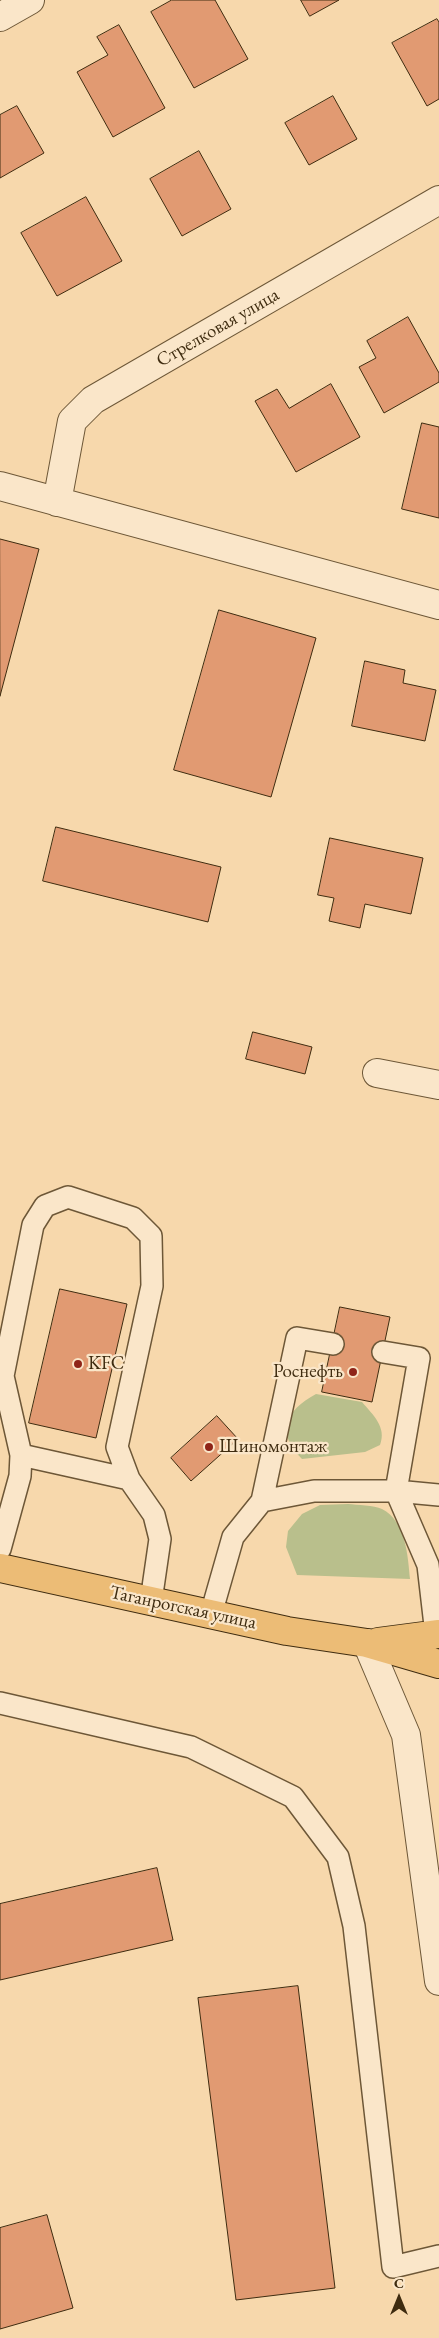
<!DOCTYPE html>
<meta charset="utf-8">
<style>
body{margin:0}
#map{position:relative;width:439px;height:2338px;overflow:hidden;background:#f7d8ac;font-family:"EB Garamond",serif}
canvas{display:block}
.north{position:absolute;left:374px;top:2273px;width:50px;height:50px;-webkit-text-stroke:4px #fae6c9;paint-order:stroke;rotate:0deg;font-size:14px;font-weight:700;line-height:20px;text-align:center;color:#3f2c10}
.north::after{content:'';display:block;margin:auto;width:18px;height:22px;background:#3f2c10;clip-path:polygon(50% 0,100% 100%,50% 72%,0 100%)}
</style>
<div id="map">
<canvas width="439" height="2338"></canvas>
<div class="north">С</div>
</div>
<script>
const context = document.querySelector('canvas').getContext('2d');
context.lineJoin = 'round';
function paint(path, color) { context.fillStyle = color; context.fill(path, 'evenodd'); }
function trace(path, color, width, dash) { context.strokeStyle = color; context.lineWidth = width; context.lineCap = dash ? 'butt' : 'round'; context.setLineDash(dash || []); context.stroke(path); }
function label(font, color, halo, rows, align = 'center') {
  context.font = font + ' "EB Garamond",serif'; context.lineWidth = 4.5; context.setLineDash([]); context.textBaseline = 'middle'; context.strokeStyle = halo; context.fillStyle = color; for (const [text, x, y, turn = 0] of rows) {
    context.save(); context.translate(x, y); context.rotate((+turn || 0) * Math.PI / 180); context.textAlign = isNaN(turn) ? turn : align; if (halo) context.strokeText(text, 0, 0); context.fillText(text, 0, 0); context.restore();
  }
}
paint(new Path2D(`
 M316,1394L362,1402C373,1415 387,1427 380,1445L365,1452L302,1459C275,1432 285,1411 316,1394Z
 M348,1504C357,1505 374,1505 382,1509C406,1521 408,1557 410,1579L297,1575L286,1547L288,1531L302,1514L320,1505Z`), '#b9bf8c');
const building = new Path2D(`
 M172,0H215L248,59L194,88L151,12Z
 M301,0H339L310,16Z
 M437,19L439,22V99L427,106L392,43Z
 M119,25L165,108L113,137L77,72L108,55L97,37Z
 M333,96L357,139L309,165L285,123Z
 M17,106L44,153L0,178V115Z
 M199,151L231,209L182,236L150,179Z
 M86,197L122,261L57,296L21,233Z
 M408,317L439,373V382L384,413L359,367L376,358L367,341Z
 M331,384L360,437L296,472L255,401L277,389L289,408Z
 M422,423L439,427V518L402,509Z
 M0,539L39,549L0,696Z
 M219,610L316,638L271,797L174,770Z
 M365,661L405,670L403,683L436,690L425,741L352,726Z
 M56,827L221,867L208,922L43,881Z
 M330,838L423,858L411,914L365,904L360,928L329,921L334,898L318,895Z
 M253,1032L312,1047L305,1074L246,1059Z
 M60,1289L127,1304L96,1438L29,1423Z
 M340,1307L390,1317L372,1402L322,1392Z
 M217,1416L238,1439L191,1481L171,1458Z
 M157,1868L173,1940L0,1980V1904Z
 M298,1986L335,2288L236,2300L198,1998Z
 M47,2215L73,2308L0,2329V2228Z`);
paint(building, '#e19a72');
trace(building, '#3f2c10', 1);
const service = new Path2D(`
 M383,1352L419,1358L396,1491L428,1565L436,1634
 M21,1455L129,1479
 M262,1501L297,1338L333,1344
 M0,1549L20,1476L21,1455L3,1376L33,1225L45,1206L68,1197L133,1218L151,1236L152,1286L117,1447L129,1479L154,1515L160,1539L151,1601
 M211,1614L233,1537L262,1501L314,1491H396L439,1495
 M0,1703L191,1747L293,1797L338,1857L354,1926L393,2267L439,2256`);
const minor = new Path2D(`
 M0,17L30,0
 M0,486L439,605
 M57,502L72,421L93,400L439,200
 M377,1073L439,1085
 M367,1643L406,1735L439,1981`);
const primary = new Path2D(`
 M0,1568L287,1631L367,1643L439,1664
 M378,1642L439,1634`);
trace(service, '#6d5737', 24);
trace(minor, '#6d5737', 30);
trace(primary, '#3f2c10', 30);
trace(service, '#fae6c9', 21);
trace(minor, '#fae6c9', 28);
trace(primary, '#ecbc76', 28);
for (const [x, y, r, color] of [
 [78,1364,5,"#8f2418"],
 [353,1372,5,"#8f2418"],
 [209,1447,5,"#8f2418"]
]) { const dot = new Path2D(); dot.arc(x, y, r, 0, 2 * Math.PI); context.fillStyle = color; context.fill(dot); trace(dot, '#fae6c9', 2); }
label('19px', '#3f2c10', '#fae6c9', [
 ["Стрелковая улица",218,328,-30],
 ["Таганрогская улица",183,1608,12]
]);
label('19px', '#3f2c10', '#fae6c9', [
 ["KFC",88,1364],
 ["Роснефть",343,1372,"right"],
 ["Шиномонтаж",219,1447]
], 'left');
</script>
